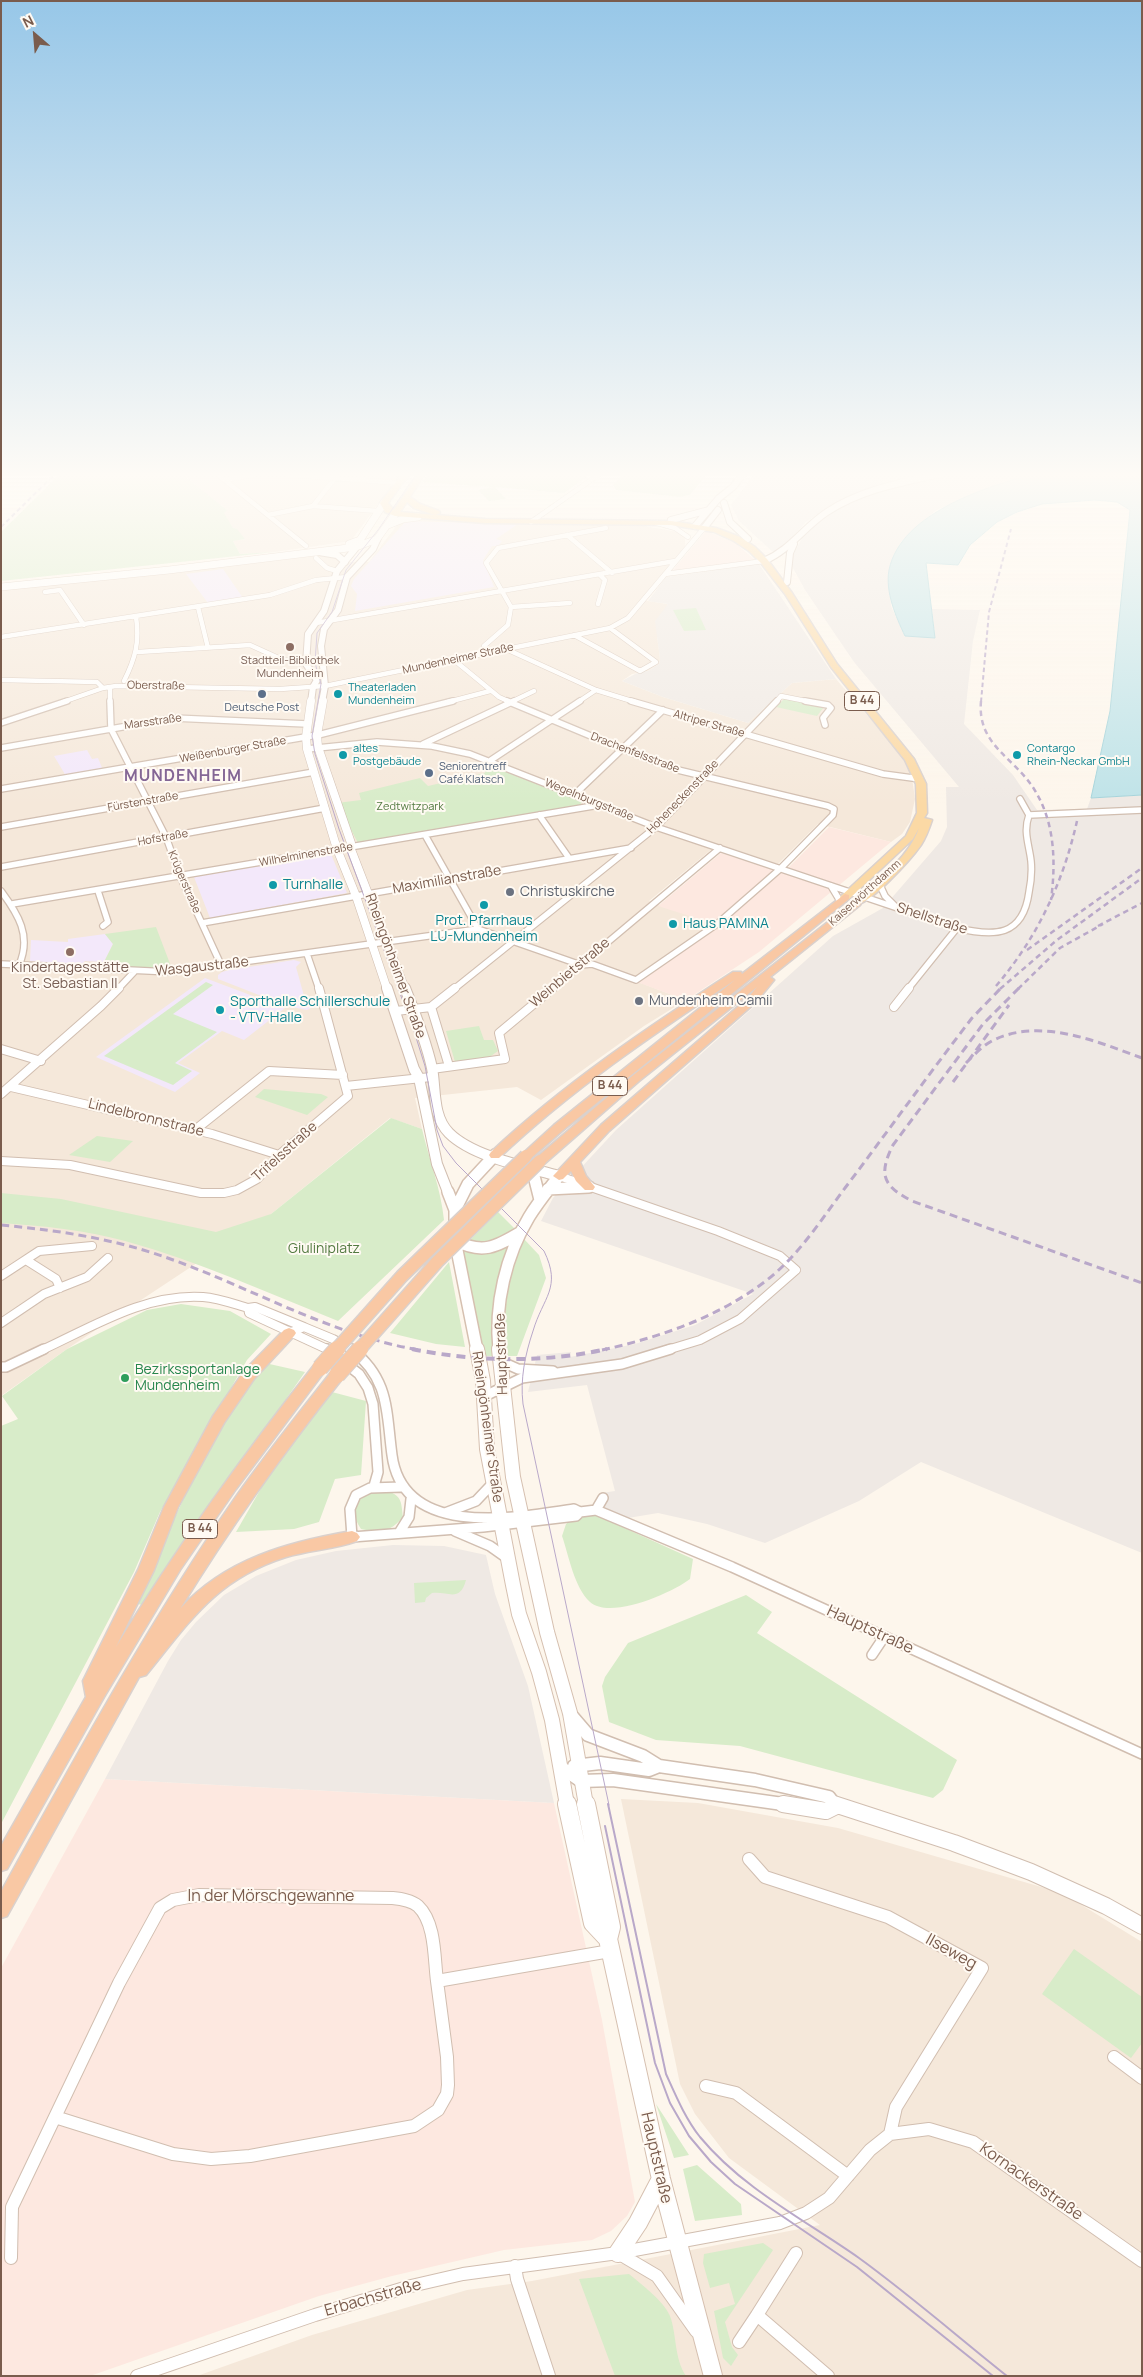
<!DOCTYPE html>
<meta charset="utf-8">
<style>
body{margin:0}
#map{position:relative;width:1143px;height:2377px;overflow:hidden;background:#fdf6ec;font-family:Manrope,sans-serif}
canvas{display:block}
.frame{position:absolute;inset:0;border:2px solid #7a5c4d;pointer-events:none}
.north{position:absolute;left:10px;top:10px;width:50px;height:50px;-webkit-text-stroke:4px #fffaf3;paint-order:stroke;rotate:333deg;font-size:14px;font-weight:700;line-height:20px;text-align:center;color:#7a5c4d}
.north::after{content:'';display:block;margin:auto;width:18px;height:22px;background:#7a5c4d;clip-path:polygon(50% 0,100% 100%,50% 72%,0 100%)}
</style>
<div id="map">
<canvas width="1143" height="2377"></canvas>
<div class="frame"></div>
<div class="north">N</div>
</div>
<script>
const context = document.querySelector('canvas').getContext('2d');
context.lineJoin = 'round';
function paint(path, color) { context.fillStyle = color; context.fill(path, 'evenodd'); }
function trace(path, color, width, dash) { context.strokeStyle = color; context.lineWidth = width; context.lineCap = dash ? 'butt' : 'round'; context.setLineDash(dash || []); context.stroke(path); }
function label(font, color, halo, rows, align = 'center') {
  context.font = font + ' Manrope,sans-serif'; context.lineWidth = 4; context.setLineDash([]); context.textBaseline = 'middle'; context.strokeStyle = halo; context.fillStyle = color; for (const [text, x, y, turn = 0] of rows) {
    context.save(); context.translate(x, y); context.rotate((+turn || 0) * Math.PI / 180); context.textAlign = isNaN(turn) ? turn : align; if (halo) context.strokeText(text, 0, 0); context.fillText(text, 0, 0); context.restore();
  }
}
paint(new Path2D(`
 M174,473H401L351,541L275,552L240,554L233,541L245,539L233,528L223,513L227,510L182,474Z
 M403,517L508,522L626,523L679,532L685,538V548L642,600L668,604L657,635L660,659L659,664L648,671L632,674L622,681L663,697L748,723L792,683L836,679L905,759L912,778L915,799L910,822L902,834L891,842L818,824L778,864L718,844L649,901L719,925L638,982L686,1000L644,1026L541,1100L517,1087L415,1098L422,1129L390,1118L271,1214L67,1349L1,1396V590L168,573L315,555L334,557L343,562H369Z
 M621,1799L698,1803L838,1828L1062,1893L1142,1942V2376H197L312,2335L467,2290L532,2281L820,2225L729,2158L695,2114L680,2084Z`), '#f5e8da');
paint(new Path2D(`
 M706,531L734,542L755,560L672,571Z
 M829,827L891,842L759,952L686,1000L637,982L718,925L658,906L721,853L783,873Z
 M105,1779L554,1803L602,2020L635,2202L627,2216L611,2231L592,2240L504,2250L392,2276L319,2296L90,2376H1V1968Z`), '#fde8e0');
paint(new Path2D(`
 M755,473H933L884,484L853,495L831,505L806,522L783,547L774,553L739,521L731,505Z
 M950,473H1037L988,488L935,511L901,542L889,570L891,606L905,636L935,637L932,609L980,610L973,641L964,724L1013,775L1037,810L1087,809L1091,798L1142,795V1553L921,1462L859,1501L765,1543L707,1524L658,1513L616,1520L597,1512L603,1498L602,1493L615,1491L587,1385L528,1392L537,1355L571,1352L570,1357L635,1344L695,1325L753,1294L541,1221L553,1198L616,1130L833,936L883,908L941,841L947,827L946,787H959L854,662L805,590L792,566L793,555L803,536L811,527L835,510L873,493Z
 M759,564L836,679L792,683L748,723L663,697L622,681L639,672L648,671L659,664L660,659L655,621L668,604L648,601L666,577Z
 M393,1545L444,1546L486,1555L495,1594L528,1686L554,1803L105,1779L168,1661L181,1640L196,1622L224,1595L256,1576L296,1560L336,1551Z`), '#efe9e4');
paint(new Path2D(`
 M406,521L438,522L518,524L496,539L502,541L498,546H492L483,560L494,587L355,611L357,594L351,586L354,579Z
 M223,569L243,598L208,603L186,574Z
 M87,750L92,759L98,758L103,770L66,776L54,756Z
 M331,854L347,893L210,918L194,877Z
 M105,934L113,944L104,962L85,961L82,964L30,961L31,940L68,942V939Z
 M294,960L301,962L296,967L306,1003L310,1005L311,1008L307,1010L287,1006L218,979V975L222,972L229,970Z
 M205,978L285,1008L244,1040L222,1031L178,1063L200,1073L175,1092L96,1057Z`), '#f3e8fa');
paint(new Path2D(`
 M61,473L182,474L227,510L224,513L233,528L237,529L245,539L233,541L240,554L275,552L1,581V532Z
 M428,473H592L564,493L495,487L506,499L489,501L478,490L493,487L422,482Z
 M625,473H708L690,495L680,497L616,490L613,485Z
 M696,608L706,630L684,631L673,610Z
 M784,699L824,707L817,716L776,707Z
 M486,764L582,802L580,805L358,843L337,803L361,800L359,793L420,778L428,786L485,773Z
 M156,927L172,969L111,966L112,962H104L113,944L105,934Z
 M206,982L213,985L173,1014L217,1032L175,1063L192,1071L173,1085L104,1056Z
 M479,1026L484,1040H493L498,1051L488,1058L455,1062L446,1031Z
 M264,1089L321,1094L328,1097L307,1115L255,1097Z
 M391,1118L422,1129C429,1159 441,1189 444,1220L338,1321C268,1293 198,1261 125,1241C85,1230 43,1226 1,1223V1193L61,1199L216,1232L271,1214Z
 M97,1136L133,1141L110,1162L69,1155Z
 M498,1212L515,1229C497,1247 490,1244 467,1243Z
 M524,1239L539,1255L546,1278L517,1356H504C503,1315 507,1276 524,1239Z
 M508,1246L496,1295L492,1324L494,1356H485L463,1251Z
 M449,1262L465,1347L436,1344L390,1333Z
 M181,1304L230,1311L271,1334L247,1360L160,1512L134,1572L1,1824V1426L18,1419L2,1396L67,1349L147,1310Z
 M265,1363L305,1372L142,1605L138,1604C172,1523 209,1431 265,1363Z
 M332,1392L366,1401L361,1475L335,1479L319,1522L294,1529L236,1532L275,1464Z
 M385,1490C402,1496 401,1500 403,1517C389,1533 381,1533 361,1529C344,1503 362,1495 385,1490Z
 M581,1512H589L693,1559L690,1579C672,1593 610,1620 590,1602C574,1587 569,1556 562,1536L566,1524Z
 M466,1580C460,1603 448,1591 432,1593L426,1598L425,1602L415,1603L414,1583Z
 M746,1595L772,1612L757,1633L957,1760L943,1790L933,1798L740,1746L656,1740L609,1722L602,1686L605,1677L628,1643Z
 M1074,1949L1142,1997V2043L1131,2058L1042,1994Z
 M656,2104L689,2155L674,2158Z
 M697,2165L741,2204L742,2215L695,2221L683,2169Z
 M763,2243L773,2250L725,2322L732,2347L738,2355L731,2366L723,2358L714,2311L735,2304L729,2283L710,2288L703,2263L704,2254Z
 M629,2274C641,2284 664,2301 670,2316C677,2335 674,2358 686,2376H615L579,2279Z`), '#d8ecc9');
const water = new Path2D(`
 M1037,473H1142V795L1091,798L1110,711L1130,510L1117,502L1095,500L1042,504L1017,512L997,522L970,545L958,565L926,563L935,638L905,636C896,617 885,592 889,570C901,512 989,486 1037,473Z`);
paint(water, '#bfe3e8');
trace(water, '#a5d3da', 1);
const minorFar4 = new Path2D(`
 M216,473L306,546
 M266,473L400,483
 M225,480L262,473
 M313,506L339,473
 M268,515L313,506L378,511
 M531,522L601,473
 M657,523L675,528L688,537
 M567,535L612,573
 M316,558L327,568L337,571
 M665,574L764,561
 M45,592L60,590L84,625
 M598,604L605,580L600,575
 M198,607L208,648
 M511,607L570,603
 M316,623L675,561
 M574,635L640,671L656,662L610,628
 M1,637L270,595L316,580L347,577
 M506,649L596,690L635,702
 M138,652L250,645L283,660H305
 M489,652L484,646L508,625L511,607L486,563L498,548L606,528
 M454,660L499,697L510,702
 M1,680L97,682L103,688
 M124,681C135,659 140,642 136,617
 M110,687V702
 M63,702L103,688L116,686L280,689L325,686L610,628L628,618L704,528
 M448,702L490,691
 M511,702L534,691
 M578,702L596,690
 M776,702L781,696L811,702`);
const minorFar3 = new Path2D(`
 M110,701L111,729L166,837L180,876L222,967
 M631,701L883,774L920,779
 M805,701L828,705L831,708L823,718L825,725
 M1,723L67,701
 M318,735L453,701
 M423,744L514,701
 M1,748L174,718L307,724
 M307,749L377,742L432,746L470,754L656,827L957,928C994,937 1023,937 1029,892C1031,882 1032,871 1031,861C1029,844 1023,832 1029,815L1020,799
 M491,760L580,701
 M1,789L317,735
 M574,795L663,710
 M539,815L569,858
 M1029,815L1142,810
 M1,827L314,772
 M425,835L478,929L581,965L592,964L636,980L717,924L780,869L833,815L834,809L828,806L678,770L622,749L507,701
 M1,867L325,808
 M879,883L885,896L895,906
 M831,886L840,901
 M1,891C18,914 32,936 19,965
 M98,891L108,922L103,926
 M12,904L599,805
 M202,923L631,848
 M307,954L319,989
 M1,964L171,972L478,929
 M118,989L134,972
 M454,989L656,827L777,701
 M552,989L720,848
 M908,989L957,928`);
const minorFar2 = new Path2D(`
 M431,1007L449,1066
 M894,1007L909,988
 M396,1011L431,1007L455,988
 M1,1049L41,1061
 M432,1069L505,1059L499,1033L553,988
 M346,1086L431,1077
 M11,1087L212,1134L279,1155
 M1,1094L101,1006L119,988
 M195,1130L269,1071L343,1075
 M1,1161L70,1165L201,1193H224L237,1190L257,1179L279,1155L348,1096L319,988
 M559,1176L718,1231L780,1256L796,1270L740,1319L700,1340L667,1350
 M26,1260L56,1279L60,1288
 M1,1276L39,1251L92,1246
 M248,1308L249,1313L329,1350
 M1,1323L44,1294L87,1277L108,1258
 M289,1333L304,1327L333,1339L353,1350
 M42,1350C92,1327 146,1293 203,1297C218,1298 234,1304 248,1308L255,1307L304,1327`);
const minorFar1 = new Path2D(`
 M327,1349L359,1374L368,1388L373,1404L378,1472L374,1486
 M351,1349C390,1379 386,1411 392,1455C403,1539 516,1518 574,1509L580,1512L596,1510L603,1498
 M500,1361L518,1369L553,1371
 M1,1367H6L44,1349
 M485,1396L522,1378L622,1364L671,1349
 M401,1487L370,1488L356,1495L350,1509L352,1537L483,1527L576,1516L580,1512
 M596,1510L732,1567L1142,1754
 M445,1513L476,1501L493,1483
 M455,1531L490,1546L507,1558
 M399,1533L409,1517L411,1499
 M872,1655L884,1637`);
const minor = new Path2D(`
 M749,1859L765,1877L888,1917L982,1968L896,2107L890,2134
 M1114,2057L1142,2078
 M706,2086L736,2093L848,2176
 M55,2117L173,2154L211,2159L250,2156L414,2126L438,2110L447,2094L448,2085L447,2057L437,1981
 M618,2253L657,2276L696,2331
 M11,2258L12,2207L119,1983L160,1908L173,1900L199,1895L392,1898C401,1899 411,1900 418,1906C436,1923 434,1959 437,1981L610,1951
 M515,2266L517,2279L549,2376
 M757,2315L796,2253
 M739,2342L757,2315L828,2376
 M137,2376L315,2315L411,2286L463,2274L618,2253L780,2223L806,2213L829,2198L870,2150L890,2134L929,2129L973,2142L1142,2261`);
const tertiaryFar4 = new Path2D(`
 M724,503L730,522L748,539
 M671,520L709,510
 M695,526L719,498L733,487L744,473
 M704,528L718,510
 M319,552L337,555L345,562
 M764,561C790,550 804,527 827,512C862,489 904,482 944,473
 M787,582L790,553L794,544
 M311,702L313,687L317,680L306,664L308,634L324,611L337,571L355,549L356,543L359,544
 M322,702L325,686L321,646L324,629L338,610L347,577L373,549L378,538`);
const tertiaryFar3 = new Path2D(`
 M311,701L306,737L307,749L337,849L356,896L387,989
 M323,701L317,735L318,747L351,843L350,847L405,989`);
const tertiaryFar2 = new Path2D(`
 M387,988L414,1069L419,1078L437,1164L448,1192
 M405,988C415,1013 426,1041 432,1068C436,1088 432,1116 449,1133C473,1157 527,1167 559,1176`);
const tertiaryFar1 = new Path2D(`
 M570,1714L588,1735L643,1756L659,1766L755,1780L829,1797L835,1805
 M574,1766L600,1763L649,1770L659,1766
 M562,1768L581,1781L613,1780L790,1805`);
const tertiary = new Path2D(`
 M783,1804L826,1811L836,1806
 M834,1804L954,1843L1031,1872L1106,1906L1142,1926`);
const secondaryFar3 = new Path2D(`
 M388,525L403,519L418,517
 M349,544L360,540L384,503
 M1,587L169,570L356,547L377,539L395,514`);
const secondaryFar2 = new Path2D(`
 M532,1168L540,1200
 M548,1189L589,1187
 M448,1192L455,1210V1240L477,1350
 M455,1210L468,1184L495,1155
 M455,1240C482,1255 496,1247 521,1232
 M499,1350C494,1305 506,1255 529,1217C538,1202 549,1189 559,1176`);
const secondaryFar1 = new Path2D(`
 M477,1349L483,1381L487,1449L513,1585L519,1614L539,1672L552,1720L567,1805
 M499,1349L513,1477L547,1632L570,1713L586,1805`);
const secondary = new Path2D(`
 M567,1804L593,1923L608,1939L661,2179L713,2376
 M586,1804L611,1927L608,1939
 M618,2253L638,2223L661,2179`);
const primary = new Path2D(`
 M403,473H410L388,503L394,510L419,473H425L410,497L420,504L439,511L440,513L436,515L485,519L671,521L716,528L740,537L755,547L767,559L792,593L837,664L914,759L926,784L927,813L924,818L932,820C929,829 926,837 921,845C912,858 867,909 852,905V901C877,881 908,859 919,828L913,839L849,899H841L840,897L906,836L917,813L916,784L905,760L831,667L785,594L761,563L749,551L734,541L714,532L671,525L485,523L395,516L385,512L380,503ZM407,502L414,508L435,515L400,512Z`);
const trunk = new Path2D(`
 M845,894L849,895V899L562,1131L530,1159H522L520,1156L554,1125L735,980C652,1035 571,1090 499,1158H491L489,1155L491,1152C565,1083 648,1027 733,972H741L742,974Z
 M856,900L861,903L860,905L770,977L774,980L756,1002L609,1131L580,1162L586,1176L595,1187L593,1190H585L576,1181L571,1171L563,1179L559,1180L553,1176L601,1125L748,998L757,987L639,1081L544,1164H536L534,1161L536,1158L631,1077Z
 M289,1328L294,1330L296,1333L294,1336L254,1379L224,1423L178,1507L154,1570L116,1647C176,1548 243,1455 315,1364H325L327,1368L236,1489L180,1570L104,1697L7,1869L1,1871V1846L86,1697L83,1681L138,1570L164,1507L213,1416L244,1371L284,1330Z
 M337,1370L342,1371L344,1375L342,1379C283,1453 229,1529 180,1609C225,1559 288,1542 352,1531L357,1533L360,1537L357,1541C335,1549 310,1550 286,1557C216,1579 190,1621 146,1675L139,1677L7,1916L1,1918V1892C75,1758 148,1624 235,1498C266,1454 299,1413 332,1371Z`);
trace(minorFar4, '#d1beb0', 5.5);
trace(minorFar3, '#d1beb0', 8);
trace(minorFar2, '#d1beb0', 10);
trace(minorFar1, '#d1beb0', 12);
trace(minor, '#d1beb0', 14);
trace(tertiaryFar4, '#d1beb0', 8);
trace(tertiaryFar3, '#d1beb0', 9);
trace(tertiaryFar2, '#d1beb0', 12);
trace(tertiaryFar1, '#d1beb0', 15);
trace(tertiary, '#d1beb0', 18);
trace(secondaryFar3, '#d6c0b0', 8);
trace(secondaryFar2, '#d6c0b0', 14);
trace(secondaryFar1, '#d6c0b0', 16);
trace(secondary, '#d6c0b0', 20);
trace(primary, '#dad1cd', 3);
trace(trunk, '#dad1cd', 3);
trace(minorFar4, '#fff', 4.5);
trace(minorFar3, '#fff', 5.5);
trace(minorFar2, '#fff', 8);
trace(minorFar1, '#fff', 9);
trace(minor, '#fff', 12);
trace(tertiaryFar4, '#fff', 6);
trace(tertiaryFar3, '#fff', 8);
trace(tertiaryFar2, '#fff', 10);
trace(tertiaryFar1, '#fff', 12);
trace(tertiary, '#fff', 16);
trace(secondaryFar3, '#fff', 7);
trace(secondaryFar2, '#fff', 11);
trace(secondaryFar1, '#fff', 14);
trace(secondary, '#fff', 18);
paint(primary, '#fbd9a5');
paint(trunk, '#f9c8a4');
trace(new Path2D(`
 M417,473L378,530L346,570L332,612L317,633L315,663L321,684L312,736L315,754L339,829L414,1031L425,1066L437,1130L443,1146L456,1163L544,1251C562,1288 543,1297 533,1331C525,1355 520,1379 523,1404L609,1805`), '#b9a8c9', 1);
trace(new Path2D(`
 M608,1804L666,2074C676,2096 685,2118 700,2137C743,2189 805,2220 859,2258C910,2295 958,2337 1007,2376
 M605,1826L655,2063L670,2103L689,2136L711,2162L735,2184L857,2267L993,2376`), '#b9a8c9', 2);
trace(new Path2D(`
 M1,527L56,473
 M981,702L989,612L1011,529`), '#b9a8c9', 2, [4.5, 3]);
trace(new Path2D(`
 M981,701C977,745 1013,756 1034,789C1055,822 1056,862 1051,900
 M1098,926L1142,903
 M1027,950L1142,868
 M996,986C1037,938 1063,883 1077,821
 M1000,989L1057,940L1142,878
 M1018,989L1060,948L1103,924`), '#b9a8c9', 2.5, [5.5, 4]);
trace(new Path2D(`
 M1019,988L983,1024L893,1145C878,1175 883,1186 912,1201L1142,1283
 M966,1063C975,1054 984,1044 996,1039C1043,1018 1098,1042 1142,1058
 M953,1082L1009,1005
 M1,1225C63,1231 117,1239 176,1261C255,1290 335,1336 419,1350
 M602,1350C661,1337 719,1317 767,1280C799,1255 821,1220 845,1188C888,1131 929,1074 972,1018L1001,988`), '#b9a8c9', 3, [8, 5]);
trace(new Path2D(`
 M412,1349C475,1362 545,1363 607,1349`), '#b9a8c9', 4, [9, 6]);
const trunkBridgeFar1 = new Path2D(`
 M336,1350L402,1276L526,1156
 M359,1350L437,1262L540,1161`);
const trunkBridge = new Path2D(`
 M320,1368L337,1349
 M337,1375L360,1349`);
trace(trunkBridgeFar1, '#dad1cd', 15, []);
trace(trunkBridge, '#dad1cd', 18, []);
trace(trunkBridgeFar1, '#f9c8a4', 12);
trace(trunkBridge, '#f9c8a4', 16);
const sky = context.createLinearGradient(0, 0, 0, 806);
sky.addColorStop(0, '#97c7e8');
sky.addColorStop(0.59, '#fefbf6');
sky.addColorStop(1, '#fefbf600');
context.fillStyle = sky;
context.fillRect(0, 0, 1143, 806);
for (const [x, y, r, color] of [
 [290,647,5,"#8d6e63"],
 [262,694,5,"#5c6f8a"],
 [338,694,5,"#0f9aa8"],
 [343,755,5,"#0f9aa8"],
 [1017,755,5,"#0f9aa8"],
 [429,773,5,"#5c6f8a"],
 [273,885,5,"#0f9aa8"],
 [510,892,5,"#6b7280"],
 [484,905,5,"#0f9aa8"],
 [673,924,5,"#0f9aa8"],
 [70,952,5,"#8d6e63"],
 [639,1001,5,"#6b7280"],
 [220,1010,5,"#0f9aa8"],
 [125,1378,5,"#2e9e5b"]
]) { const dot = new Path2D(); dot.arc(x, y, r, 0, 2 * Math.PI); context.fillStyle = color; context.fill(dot); trace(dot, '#fffaf3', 2); }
label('11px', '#7a5c4d', '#fffaf3', [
 ["Mundenheimer Straße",458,659,-12],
 ["Oberstraße",156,686,1],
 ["Marsstraße",153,722,-8],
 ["Altriper Straße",709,724,16],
 ["Weißenburger Straße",233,750,-10],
 ["Drachenfelsstraße",635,753,21],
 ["Hoheneckenstraße",683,797,-46],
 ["Wegelnburgstraße",589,800,22],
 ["Fürstenstraße",143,802,-10],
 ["Hofstraße",163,838,-10],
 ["Wilhelminenstraße",306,855,-10],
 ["Krügerstraße",184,882,67],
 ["Kaiserwörthdamm",865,893,-42]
]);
label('11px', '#785e54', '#fffaf3', [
 ["Stadtteil-Bibliothek",290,661],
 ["Mundenheim",290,674]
]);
label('11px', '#0d838f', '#fffaf3', [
 ["Theaterladen",348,688],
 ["Mundenheim",348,701],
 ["altes",353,749],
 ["Postgebäude",353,762],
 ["Contargo",1027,749],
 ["Rhein-Neckar GmbH",1027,762]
], 'left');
label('11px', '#4e5e75', '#fffaf3', [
 ["Deutsche Post",262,708],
 ["Seniorentreff",439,767,"left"],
 ["Café Klatsch",439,780,"left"]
]);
label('11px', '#537a41', '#fffaf3', [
 ["Zedtwitzpark",410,807]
]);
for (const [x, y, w] of [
 [862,701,35],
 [610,1086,35],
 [200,1529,35]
]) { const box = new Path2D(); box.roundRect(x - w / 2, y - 9.5, w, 19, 4); context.fillStyle = '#fffaf3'; context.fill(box); trace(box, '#7a5c4d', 1); }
label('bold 12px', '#7a5c4d', null, [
 ["B 44",862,701],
 ["B 44",610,1086],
 ["B 44",200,1529]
]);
label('14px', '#7a5c4d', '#fffaf3', [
 ["Maximilianstraße",447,880,-10],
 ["Shellstraße",932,919,18],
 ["Rheingönheimer Straße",395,966,70],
 ["Wasgaustraße",202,967,-6],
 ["Weinbietstraße",570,973,-40],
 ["Lindelbronnstraße",146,1118,14],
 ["Trifelsstraße",285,1152,-42],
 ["Hauptstraße",502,1354,-92],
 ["Rheingönheimer Straße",487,1427,82]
]);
label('14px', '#0d838f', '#fffaf3', [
 ["Turnhalle",283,885],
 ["Prot. Pfarrhaus",484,921,"center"],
 ["LU-Mundenheim",484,937,"center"],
 ["Haus PAMINA",683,924],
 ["Sporthalle Schillerschule",230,1002],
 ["- VTV-Halle",230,1018]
], 'left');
label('14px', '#5b616d', '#fffaf3', [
 ["Christuskirche",520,892],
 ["Mundenheim Camii",649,1001]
], 'left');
label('14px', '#785e54', '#fffaf3', [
 ["Kindertagesstätte",70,968],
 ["St. Sebastian II",70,984]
]);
label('14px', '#537a41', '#fffaf3', [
 ["Giuliniplatz",324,1249]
]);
label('14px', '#27864d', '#fffaf3', [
 ["Bezirkssportanlage",135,1370],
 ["Mundenheim",135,1386]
], 'left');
context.letterSpacing = '1px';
label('bold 16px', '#846695', '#fffaf3', [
 ["MUNDENHEIM",183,777]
]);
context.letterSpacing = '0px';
label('16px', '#7a5c4d', '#fffaf3', [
 ["Hauptstraße",870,1630,25],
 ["In der Mörschgewanne",271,1897],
 ["Ilseweg",951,1952,29],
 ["Hauptstraße",656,2158,77],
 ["Kornackerstraße",1031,2182,35],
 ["Erbachstraße",373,2298,-16]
]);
</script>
